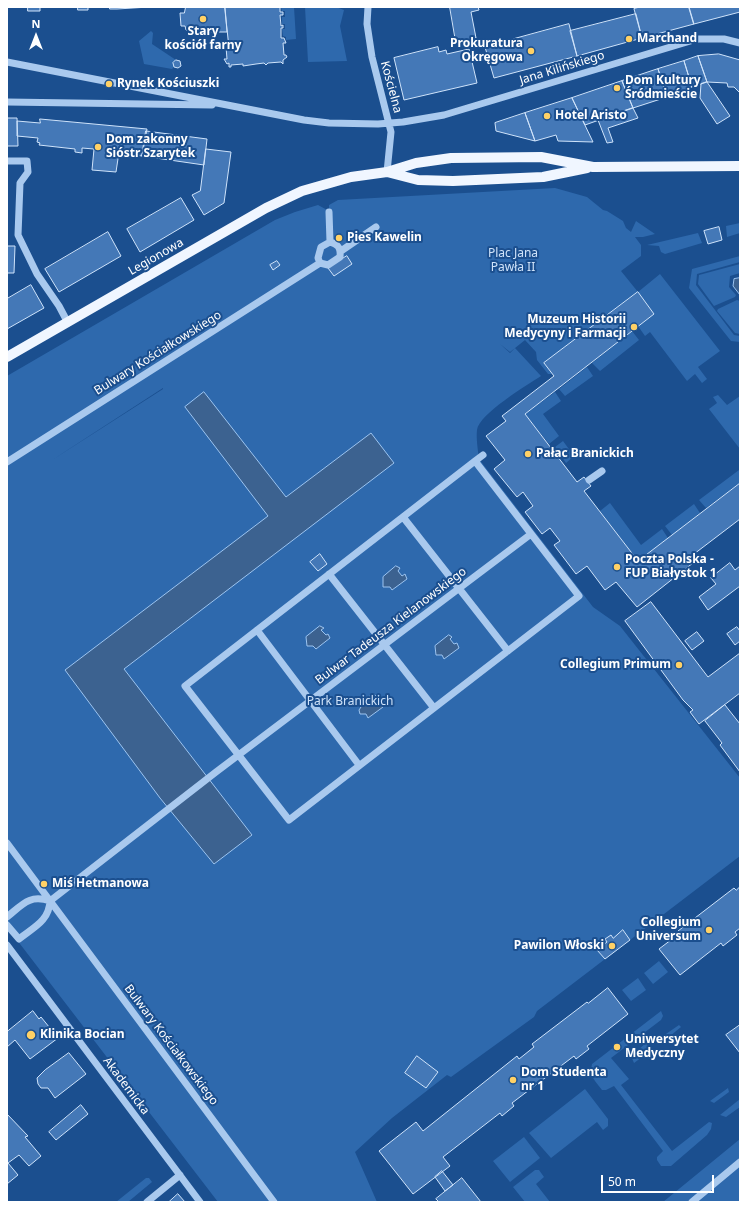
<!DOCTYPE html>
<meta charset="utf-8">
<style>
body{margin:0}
#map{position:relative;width:747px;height:1209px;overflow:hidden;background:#1b4f8f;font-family:"Noto Sans",sans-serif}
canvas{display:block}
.frame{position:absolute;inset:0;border:8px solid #fff;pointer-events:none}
.north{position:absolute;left:16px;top:16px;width:40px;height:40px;-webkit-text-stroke:3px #1b4f8f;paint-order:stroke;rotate:0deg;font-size:11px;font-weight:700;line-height:16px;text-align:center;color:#fff}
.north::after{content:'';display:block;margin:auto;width:14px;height:18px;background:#fff;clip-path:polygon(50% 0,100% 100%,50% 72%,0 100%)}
.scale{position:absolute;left:601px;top:1175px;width:113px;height:18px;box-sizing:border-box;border:2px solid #fff;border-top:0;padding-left:5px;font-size:12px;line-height:14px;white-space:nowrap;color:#fff;-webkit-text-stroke:3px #1b4f8f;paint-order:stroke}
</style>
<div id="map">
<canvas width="747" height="1209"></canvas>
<div class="frame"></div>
<div class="north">N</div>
<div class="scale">50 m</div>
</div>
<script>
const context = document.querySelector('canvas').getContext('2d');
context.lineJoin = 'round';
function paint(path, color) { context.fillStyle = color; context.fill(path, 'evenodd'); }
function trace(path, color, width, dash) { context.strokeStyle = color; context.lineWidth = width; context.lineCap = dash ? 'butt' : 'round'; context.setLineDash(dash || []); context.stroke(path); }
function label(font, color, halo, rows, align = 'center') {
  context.font = font + ' "Noto Sans",sans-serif'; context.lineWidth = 4; context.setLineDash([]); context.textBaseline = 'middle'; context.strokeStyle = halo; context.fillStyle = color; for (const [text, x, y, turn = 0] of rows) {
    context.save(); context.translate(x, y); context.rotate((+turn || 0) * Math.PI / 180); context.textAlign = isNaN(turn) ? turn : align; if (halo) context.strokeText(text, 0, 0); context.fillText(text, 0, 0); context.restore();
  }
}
paint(new Path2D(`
 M281,7H294L296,39L286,40V37L283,36L282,29H285V24H282V17H285V11H282Z
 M305,7H336L344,10L340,26L347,61L308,62Z
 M151,31L153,33L152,44L176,60L174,63V67L172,69L144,64L139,41Z
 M555,188L587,197L603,210L607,211L623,221L626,228L631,232L636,221L655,234L643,237H635L641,245V256L621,271L638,292L660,274L720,351L698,367L707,379L702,383L695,374L687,381L650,332L645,336L638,326L654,314L638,292L545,363L552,374H548L537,360L536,352L525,340L510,352L500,344L510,353L515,348L541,376C527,385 479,414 477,430C476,439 478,450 479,459L593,607L620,626L740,778V856L537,1011L534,1017L451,1077L447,1075L392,1118L355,1152L377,1202H218L7,927V376L275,220L295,212L318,205L329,211V205L338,200ZM163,388V389L49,462Z
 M740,223V233L727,237L726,226Z
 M698,233L702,243L665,254L661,252L659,246L647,245Z
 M740,256V262L697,274L696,285L734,335L740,336V342L731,341L689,288L692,269Z
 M740,264V273L730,276L729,287L736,295L735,297L714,306L698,284L699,275Z
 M737,300L740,301V334L735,333L717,311L718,309Z
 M632,331L639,340L600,371L592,363Z
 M587,367L593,376L565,396L559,389Z
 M555,392L561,401L543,414L559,436L549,444L525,414Z
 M718,395L727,405L740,396V449L709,409L717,403L713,397Z
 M563,441L574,456L566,463L555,447Z
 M739,470L740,483L706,508L699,500Z
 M610,503L641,545L662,529L668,538L638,561L600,511Z
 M694,504L700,513L672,535L665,526Z
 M659,961L668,972L653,984L644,973Z
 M638,978L646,990L631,1001L622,990Z
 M661,1011L663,1016L661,1020L611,1058L629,1079L621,1085L672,1151L709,1122L712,1123L711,1129L707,1135L671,1166H661L657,1160V1157L663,1151L614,1086L606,1090H602C595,1081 589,1076 592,1064Z
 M679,1025L681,1027L664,1041L662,1039L663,1036Z
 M646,1043L653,1049L634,1063L631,1056Z
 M728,1088L729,1092L714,1103L710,1101Z
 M585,1089L608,1119V1126L603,1130L597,1122L551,1158L529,1133Z
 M740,1099V1107L726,1117L720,1115Z
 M524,1137L540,1158L510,1182L493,1161Z
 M740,1139V1202H663Z
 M535,1170H539L544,1177L536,1184L550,1202H525L513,1187Z
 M146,1178H149L152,1182L128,1202H116Z`), '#2e69ad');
const water = new Path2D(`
 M740,278V295L733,286L734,279Z
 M204,392L286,497L371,433L394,463L124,669L252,835L214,864L160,798L65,670L268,516L185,407Z
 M396,566L400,568L398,571L402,576L405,574L407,579L392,590L390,587H383V577Z
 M320,626L324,628L321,630L326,635L328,634L330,638L316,649L313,646H307L306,637Z
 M449,635L452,637L450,639L454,644L457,643L459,648L444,659L442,655H436L435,646Z
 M373,694L376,696L374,698L378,704L381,702L383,707L368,718L366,714H360L359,710L361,707L359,705Z`);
paint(water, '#3c6290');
trace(water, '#9cc4f0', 1);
const building = new Path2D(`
 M28,7H40V11H28Z
 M78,7H88V10H78Z
 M110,7H149L117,9H110Z
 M186,7H225L227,32H194V34H191L190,31L186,30L185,26H181L180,13H184Z
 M225,7H280V12H283V15H280L281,26L283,25V28H281V38H284L286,43H283L284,55H286L287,57L283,60V64L281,62L268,63L266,65L264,63L256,64L243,66V64L231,65V67H229V63L227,64L224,59H227L226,47H224V45L225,42H228Z
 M450,7H478L479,10L471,12L476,38L456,42Z
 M640,7H689L694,24L642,38L634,9Z
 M689,7H740V12L694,24Z
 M636,14L642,38L577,56L570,31Z
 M569,24L577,56L494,78L485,47Z
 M438,47L439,52L446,50L447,54L469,49L477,83L404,100L394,58Z
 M719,54L740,60V93L734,87H728L727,83L707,82L698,56Z
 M698,56L707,82L692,87L684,61Z
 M176,60L180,61L181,66L178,68L174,67L173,63Z
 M684,61L692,87L667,96L658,69Z
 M658,69L667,97L633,108L622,81Z
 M622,81L633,108L585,125L572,98Z
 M707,82L730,116L717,124L700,98L701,84Z
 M572,98L593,142L558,141L556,135L535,141L525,113Z
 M633,108L638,118L608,128L613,142L607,143L598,120Z
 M525,113L535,141L496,131L495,123Z
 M7,118H17L18,146H7Z
 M40,119L147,129L142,156L134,155V152H119L116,172L92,170L94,149L82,148V153L75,152V149L39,145L40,143L37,142L38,138L17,136V121L40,123Z
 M146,131L207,139L204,165L142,156Z
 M206,149L231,152L224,203L204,215L192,195L200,191Z
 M181,198L194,220L140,252L127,229Z
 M719,227L722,240L708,244L704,231Z
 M108,232L121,256L59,292L45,269Z
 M7,246H15L14,273H7Z
 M347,256L352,264L334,276L328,268Z
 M277,261L280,265L273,270L270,265Z
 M31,285L44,308L7,329V299Z
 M638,292L654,314L525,414L577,482L584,477L591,486L584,491L638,561L740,483V519L694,554L698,559L637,607L616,582L605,590L587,566L576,574L554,545L560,541L550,528L542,534L525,512L533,506L523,492L517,497L494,469L505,460L486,436L506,421L502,416L554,376L544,363Z
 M320,554L327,564L318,571L310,562Z
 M730,563L735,570L740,566V586L708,610L699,597L716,584L711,578Z
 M651,602L708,677L740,653V693L699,724L690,712L693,710L683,700L625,621Z
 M737,627L740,631V641L735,645L727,634Z
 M697,632L704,641L692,650L685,641Z
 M725,705L740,724V772L720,745L722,743L705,721Z
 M740,887V928L735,932L737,935L723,946L721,943L680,975L659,949L680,933L678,931L734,888L736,890Z
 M623,930L630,940L605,959L597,950L607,942L605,939L611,935L613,938Z
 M608,988L628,1014L587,1046L589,1049L576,1059L574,1056L512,1103L514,1106L502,1116L500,1113L443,1157L450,1166L413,1194L379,1151L416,1122L423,1131L517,1056L519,1059L534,1047L532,1044L587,1002L588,1003Z
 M33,1011L39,1019L41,1017L58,1038L30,1059L15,1040L7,1047V1032Z
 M740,1025V1053L726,1035Z
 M69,1053L86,1074L55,1098L48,1088H41L38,1084L37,1078L45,1070Z
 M417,1056L438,1072L426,1088L405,1073Z
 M81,1105L88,1114L56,1140L49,1132Z
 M7,1114L28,1136L25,1137L41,1156L29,1166L19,1155L8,1163L18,1175L7,1184Z
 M442,1171L453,1185L445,1191L435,1177Z
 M462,1178L481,1202H439L436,1199Z
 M178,1194L185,1202H169Z`);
paint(building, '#4478b7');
trace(building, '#cfe3fa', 1);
trace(new Path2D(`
 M368,7L367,24L372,57L391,132L387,172
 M7,62L304,120L329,123L378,124L403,122L444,115L697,39H724L740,43
 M7,102L212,105
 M7,161H27L28,172L20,183L18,235L37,274L59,306L68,323
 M329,212L330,242
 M341,251L376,227
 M475,461L579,596L289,820L185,686L475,461L483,455
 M7,462L320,263L328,265L340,257C341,248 338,244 330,242L321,247L318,258L320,263
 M589,480L602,471
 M403,517L508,651
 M329,574L434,708
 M257,630L359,765
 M7,843L274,1202
 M50,901L216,772L531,534
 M7,917C22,905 29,894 50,901
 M7,925L19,939C34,927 49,921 50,901
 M7,945L200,1202
 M147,1202L180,1175
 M692,1202L740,1162`), '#a9c9ee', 7);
trace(new Path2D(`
 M387,172L418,180L453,181L543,177L587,168
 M7,357L266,208L302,191L351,177L387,172L416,163L451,158L541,157L593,167L740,166`), '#f0f6ff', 10);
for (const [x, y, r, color] of [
 [203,19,4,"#ffd166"],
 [629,39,4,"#ffd166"],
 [531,51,4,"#ffd166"],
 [109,84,4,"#ffd166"],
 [617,88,4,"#ffd166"],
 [547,116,4,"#ffd166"],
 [98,147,4,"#ffd166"],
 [339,238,4,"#ffd166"],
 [634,327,4,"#ffd166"],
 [528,454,4,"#ffd166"],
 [617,567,4,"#ffd166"],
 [679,665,4,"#ffd166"],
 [44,884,4,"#ffd166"],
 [709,930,4,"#ffd166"],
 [612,946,4,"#ffd166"],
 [31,1035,5,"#ffd166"],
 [617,1047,4,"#ffd166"],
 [513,1080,4,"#ffd166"]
]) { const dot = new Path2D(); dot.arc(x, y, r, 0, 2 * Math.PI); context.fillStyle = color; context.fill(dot); trace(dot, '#1b4f8f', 1.5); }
label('bold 12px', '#fff', '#1b4f8f', [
 ["Stary",203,32,"center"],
 ["kościół farny",203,46,"center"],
 ["Marchand",637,39],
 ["Prokuratura",523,44,"right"],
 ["Okręgowa",523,58,"right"],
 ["Dom Kultury",625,81],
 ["Śródmieście",625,95],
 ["Rynek Kościuszki",117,84],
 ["Hotel Aristo",555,116],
 ["Dom zakonny",106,140],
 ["Sióstr Szarytek",106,154],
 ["Pies Kawelin",347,238],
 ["Muzeum Historii",626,320,"right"],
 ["Medycyny i Farmacji",626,334,"right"],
 ["Pałac Branickich",536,454],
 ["Poczta Polska -",625,560],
 ["FUP Białystok 1",625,574],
 ["Collegium Primum",671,665,"right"],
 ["Miś Hetmanowa",52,884],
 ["Collegium",701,923,"right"],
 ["Universum",701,937,"right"],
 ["Pawilon Włoski",604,946,"right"],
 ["Klinika Bocian",40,1035],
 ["Uniwersytet",625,1040],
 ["Medyczny",625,1054],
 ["Dom Studenta",521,1073],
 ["nr 1",521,1087]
], 'left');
label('12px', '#fff', '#1b4f8f', [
 ["Jana Kilińskiego",562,68,-17],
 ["Kościelna",391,87,75],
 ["Legionowa",156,257,-30],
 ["Bulwary Kościałkowskiego",158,353,-32],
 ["Bulwar Tadeusza Kielanowskiego",391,626,-37],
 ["Bulwary Kościałkowskiego",171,1045,53],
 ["Akademicka",126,1086,53]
]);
label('12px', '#cfe3fa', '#1b4f8f', [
 ["Plac Jana",513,254],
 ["Pawła II",513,268],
 ["Park Branickich",350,702]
]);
</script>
